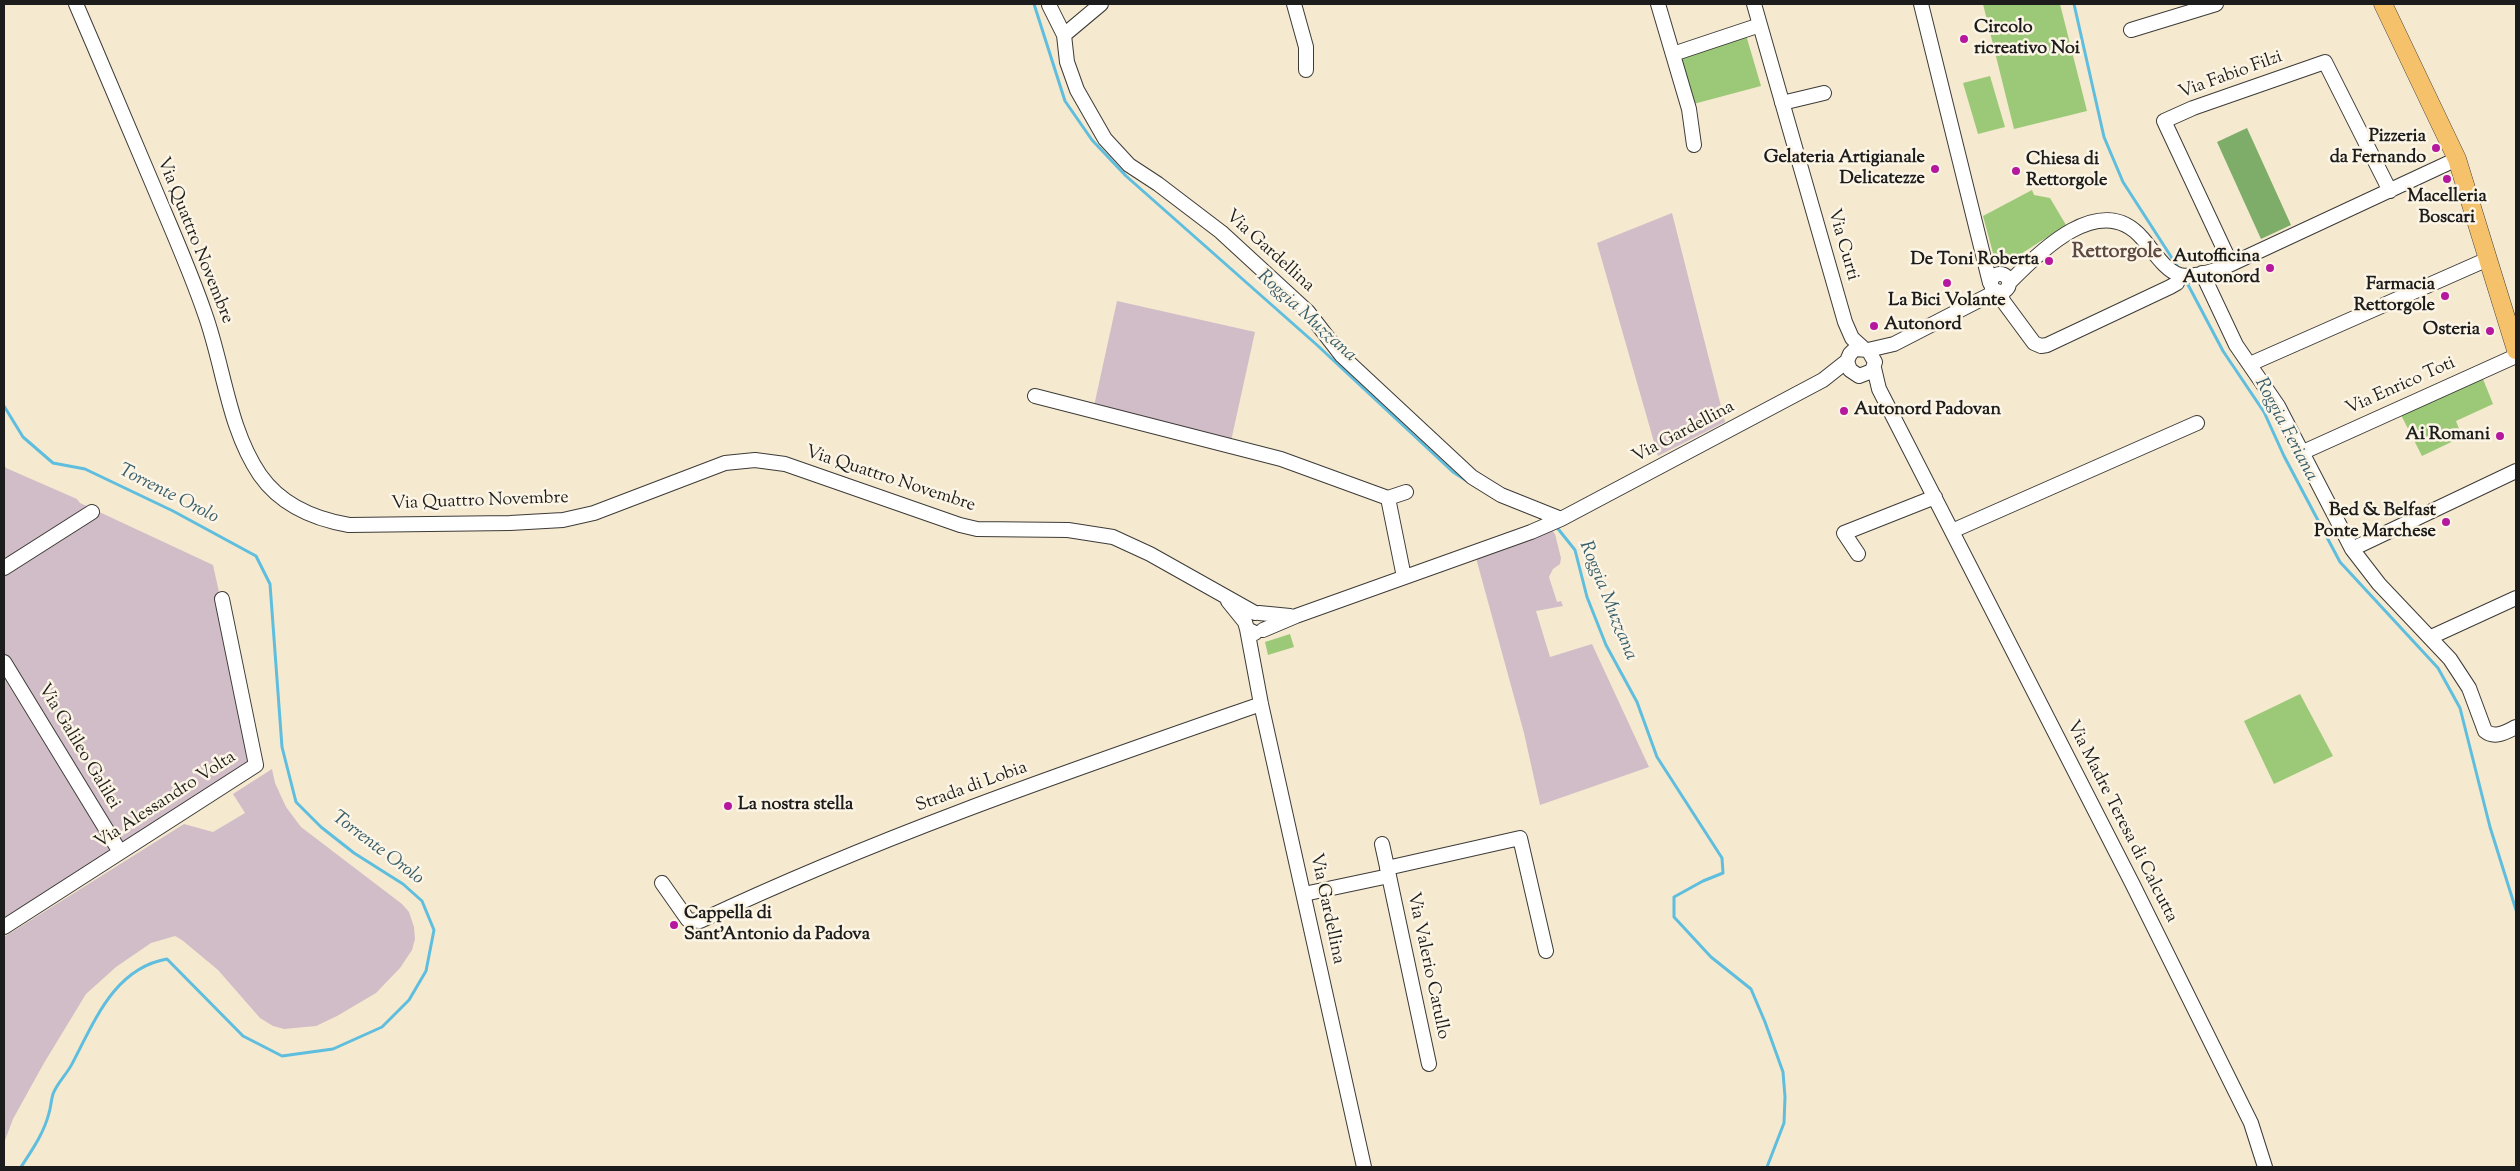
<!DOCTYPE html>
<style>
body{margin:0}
#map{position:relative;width:2520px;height:1171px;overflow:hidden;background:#f5e9d0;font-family:"Sorts Mill Goudy",serif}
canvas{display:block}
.frame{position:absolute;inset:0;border:5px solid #1c1c1c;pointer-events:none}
</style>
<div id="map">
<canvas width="2520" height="1171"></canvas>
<div class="frame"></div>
</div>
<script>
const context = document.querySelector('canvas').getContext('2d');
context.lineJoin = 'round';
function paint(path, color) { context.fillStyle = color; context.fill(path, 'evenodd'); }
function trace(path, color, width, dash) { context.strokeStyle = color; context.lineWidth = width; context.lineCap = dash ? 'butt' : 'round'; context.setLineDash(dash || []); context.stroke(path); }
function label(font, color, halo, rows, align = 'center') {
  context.font = font + ' "Sorts Mill Goudy",serif'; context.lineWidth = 5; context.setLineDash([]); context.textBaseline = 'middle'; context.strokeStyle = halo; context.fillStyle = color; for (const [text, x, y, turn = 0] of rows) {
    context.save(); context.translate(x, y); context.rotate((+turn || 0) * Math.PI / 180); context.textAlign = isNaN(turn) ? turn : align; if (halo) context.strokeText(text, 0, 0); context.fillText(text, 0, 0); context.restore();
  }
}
paint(new Path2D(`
 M1672,213L1725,422L1658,456L1597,243Z
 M1117,301L1255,332L1231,441L1094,406Z
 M4,464L6,468L77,499L80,503L213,565L258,768L4,927Z
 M1551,529L1555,534L1561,558L1560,564L1553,569L1549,577L1557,602L1561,601L1563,606L1536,611L1550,657L1592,644L1649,767L1540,805L1524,733L1476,558Z
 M272,769L275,783L286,807L301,827L402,904L409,912L414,927L415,939L412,950L400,968L376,993L337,1016L316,1026L284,1029L273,1026L260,1018L218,970L182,940L175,936L151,943L116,967L86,994L44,1063L13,1119L4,1143V937L184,824L213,832L245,813L233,794Z`), '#d1bdc8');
paint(new Path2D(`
 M1983,4H2060L2087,111L2014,129Z
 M1746,35L1761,86L1686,106L1675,55Z
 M1990,76L2005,127L1978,134L1963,83Z
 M2032,190L2034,195L2050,198L2066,225L2013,259H2000L1993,253L1983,216Z
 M2483,379L2493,404L2456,421L2462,437L2422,456L2401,415Z
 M1290,634L1294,647L1268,655L1265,642Z
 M2300,694L2333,756L2274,784L2244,721Z`), '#9cc977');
paint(new Path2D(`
 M2247,128L2291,225L2261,239L2217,142Z`), '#7dad68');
trace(new Path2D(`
 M1034,4L1065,101L1092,140L1126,176L1317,345L1453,472L1467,481
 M2074,4L2104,137L2123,182L2179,269
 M2185,279L2223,351L2264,412L2284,456L2340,562L2438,668L2460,708L2490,827L2516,910
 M4,406L23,437L53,463L85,469L173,511L256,556L270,584L282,747L296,802L321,827L354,853L403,884L422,901L434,930L426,971L409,1000L382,1027L333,1049L282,1056L243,1036L167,959C115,968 95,1020 73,1062C68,1073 57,1083 53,1094C51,1100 51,1107 49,1113C44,1133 32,1150 21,1167
 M1555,525L1575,550L1587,597L1606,645L1637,702L1657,757L1722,858L1723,873L1703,881L1674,897V917L1711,957L1751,989L1765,1022L1783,1072L1785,1097L1784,1123L1767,1167`), '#5fbede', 3);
const minor = new Path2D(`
 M76,4C102,64 127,124 153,185C171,228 190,270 205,314C224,367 228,428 260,475C281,505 314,519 349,525L510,523L563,520L594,513L725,463L755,460L785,464L960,525L977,529L1068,530L1113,537L1150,554L1255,613
 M1294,4L1306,47V70
 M1658,4L1689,109L1694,145
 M1754,4L1845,322L1852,338L1863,348
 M1921,4L1990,283
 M1049,5L1064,35L1067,62L1077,90L1105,139L1129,165L1158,184L1221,232L1308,312L1342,356L1472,477L1501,495L1561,519
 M2131,30L2216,4
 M1064,35L1101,4
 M1673,54L1760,25
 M1782,103L1824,93
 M2231,264L2164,121L2193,108L2325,62L2390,191
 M2202,273L2236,345L2278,406L2352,549L2379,584L2450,659L2469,688L2485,731C2495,739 2506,732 2516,727
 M1991 283a9 9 0 1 1 18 0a9 9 0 1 1-18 0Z
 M2009,283C2040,251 2101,190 2142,238C2152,249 2165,271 2180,275C2195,278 2212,271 2225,267L2457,159
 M2001,292L2003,301L2034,343L2041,346L2047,345L2170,287L2177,283L2180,275
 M1868,350L1894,344L1997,291
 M2250,364L2488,259
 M1874,368L1879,389L2132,883L2251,1123L2265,1167
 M1035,396L1281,459L1388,498
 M2301,453L2516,356
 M1952,531L2197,423
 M2352,549L2516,471
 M1858,554L1844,533L1935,497
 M4,568L92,512
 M1404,577L1388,498L1406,492
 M1228,601L1245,622L1247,629L1255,633
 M1259,613L1290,616
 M1247,629L1261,704L1364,1167
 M1263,630L1296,616L1531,532L1561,519L1823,380L1847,361L1850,354L1855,349L1868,350L1875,362L1872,371L1859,376L1850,370L1847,361
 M2431,637L2516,598
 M4,662L120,852
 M1387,868L1520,838L1546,951
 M1389,876L1429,1064
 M662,883L688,920L700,921C882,835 1072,770 1261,704
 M1304,894L1389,876L1382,844
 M4,927L256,765L222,599`);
const major = new Path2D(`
 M2383,4L2457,159L2516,350`);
trace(minor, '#3d3b37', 16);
trace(major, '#3d3b37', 19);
trace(minor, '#fff', 14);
trace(major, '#f5c16b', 18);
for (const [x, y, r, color] of [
 [1964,39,5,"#b5179e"],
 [2436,148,5,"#b5179e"],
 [1935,169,5,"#b5179e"],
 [2016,171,5,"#b5179e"],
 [2447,179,5,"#b5179e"],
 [2049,261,5,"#b5179e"],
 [2270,268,5,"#b5179e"],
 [1947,283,5,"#b5179e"],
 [2445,296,5,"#b5179e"],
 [1874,326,5,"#b5179e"],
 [2490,331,5,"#b5179e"],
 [1844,411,5,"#b5179e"],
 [2500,436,5,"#b5179e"],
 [2446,522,5,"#b5179e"],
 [728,806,5,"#b5179e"],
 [674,925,5,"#b5179e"]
]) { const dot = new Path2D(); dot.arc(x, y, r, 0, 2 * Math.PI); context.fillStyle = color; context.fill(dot); trace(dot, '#fcf5e5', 2); }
label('bold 18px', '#1c1c1c', '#fcf5e5', [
 ["Circolo",1974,29,"left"],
 ["ricreativo Noi",1974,50,"left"],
 ["Pizzeria",2426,138],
 ["da Fernando",2426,159],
 ["Gelateria Artigianale",1925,159],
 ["Delicatezze",1925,180],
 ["Chiesa di",2026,161,"left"],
 ["Rettorgole",2026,182,"left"],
 ["Macelleria",2447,198,"center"],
 ["Boscari",2447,219,"center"],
 ["Autofficina",2260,258],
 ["Autonord",2260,279],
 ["De Toni Roberta",2039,261],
 ["Farmacia",2435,286],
 ["Rettorgole",2435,307],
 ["La Bici Volante",1947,302,"center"],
 ["Autonord",1884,326,"left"],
 ["Osteria",2480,331],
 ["Autonord Padovan",1854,411,"left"],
 ["Ai Romani",2490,436],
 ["Bed & Belfast",2436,512],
 ["Ponte Marchese",2436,533],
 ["La nostra stella",738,806,"left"],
 ["Cappella di",684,915,"left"],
 ["Sant'Antonio da Padova",684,936,"left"]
], 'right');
label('18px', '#1c1c1c', '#fcf5e5', [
 ["Via Fabio Filzi",2231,76,-20],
 ["Via Quattro Novembre",194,241,68],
 ["Via Curti",1842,245,74],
 ["Via Gardellina",1269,252,42],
 ["Via Enrico Toti",2401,387,-24],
 ["Via Gardellina",1684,433,-28],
 ["Via Quattro Novembre",890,480,18],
 ["Via Quattro Novembre",480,502,-2],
 ["Via Galileo Galilei",78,747,59],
 ["Strada di Lobia",972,788,-20],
 ["Via Alessandro Volta",166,801,-33],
 ["Via Madre Teresa di Calcutta",2121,822,63],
 ["Via Gardellina",1326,909,78],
 ["Via Valerio Catullo",1427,966,78]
]);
label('italic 19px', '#375d6a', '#fcf5e5', [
 ["Roggia Muzzana",1306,317,42],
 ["Roggia Feriana",2285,430,62],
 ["Torrente Orolo",168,495,27],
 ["Roggia Muzzana",1607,601,68],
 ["Torrente Orolo",377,849,37]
]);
label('bold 20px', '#5e4a43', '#fcf5e5', [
 ["Rettorgole",2117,254]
]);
</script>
